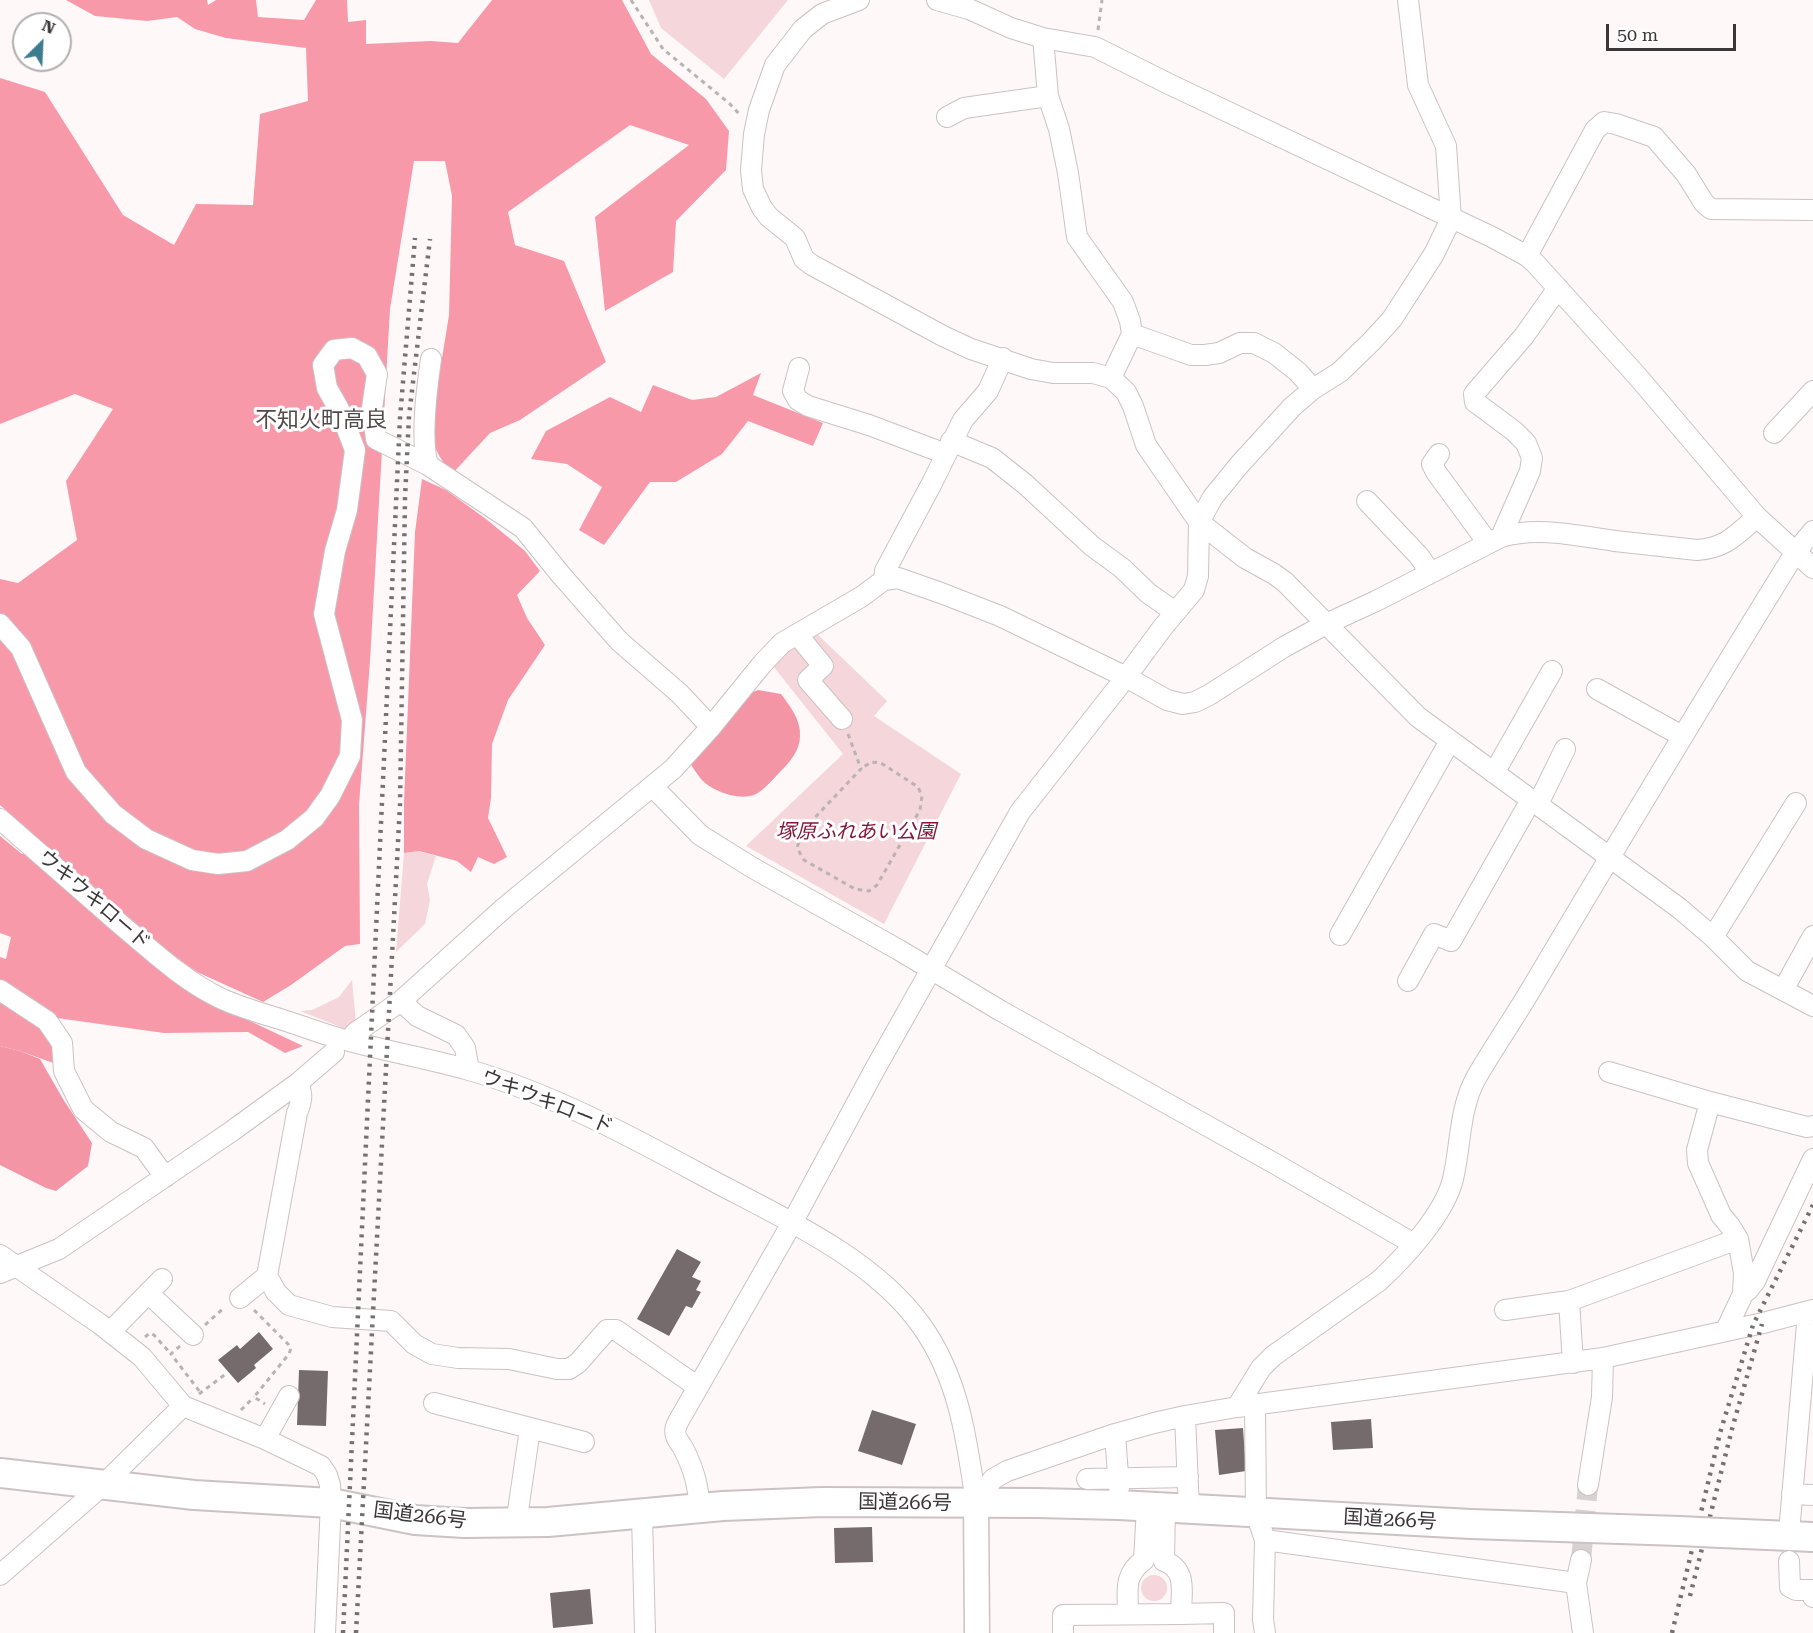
<!DOCTYPE html>
<meta charset="utf-8">
<style>
body{margin:0}
#map{position:relative;width:1813px;height:1633px;overflow:hidden;background:#fff8f8;font-family:"Roboto Serif",serif}
canvas{display:block}
.north{position:absolute;left:12px;top:12px;width:60px;height:60px;box-sizing:border-box;background:#fff;border:2px solid #b1afaf;border-radius:50%;rotate:24deg;font-size:16px;font-weight:700;line-height:24px;text-align:center;color:#3b3738}
.north::after{content:'';display:block;margin:auto;width:21px;height:27px;background:#3b7d8f;clip-path:polygon(50% 0,100% 100%,50% 72%,0 100%)}
.scale{position:absolute;left:1606px;top:24px;width:130px;height:27px;box-sizing:border-box;border:3px solid #3b3738;border-top:0;padding-left:8px;font-size:18px;line-height:21px;white-space:nowrap;color:#3b3738;-webkit-text-stroke:4px #fff;paint-order:stroke}
</style>
<div id="map">
<canvas width="1813" height="1633"></canvas>
<div class="north">N</div>
<div class="scale">50 m</div>
</div>
<script>
const context = document.querySelector('canvas').getContext('2d');
context.lineJoin = 'round';
function paint(path, color) { context.fillStyle = color; context.fill(path, 'evenodd'); }
function trace(path, color, width, dash) { context.strokeStyle = color; context.lineWidth = width; context.lineCap = dash ? 'butt' : 'round'; context.setLineDash(dash || []); context.stroke(path); }
function label(font, color, halo, rows, align = 'center') {
  context.font = font + ' "Roboto Serif","Noto Sans JP",serif'; context.lineWidth = 6; context.setLineDash([]); context.textBaseline = 'middle'; context.strokeStyle = halo; context.fillStyle = color; for (const [text, x, y, turn = 0] of rows) {
    context.save(); context.translate(x, y); context.rotate((+turn || 0) * Math.PI / 180); context.textAlign = isNaN(turn) ? turn : align; if (halo) context.strokeText(text, 0, 0); context.fillText(text, 0, 0); context.restore();
  }
}
paint(new Path2D(`
 M649,0H788L724,79L661,28Z
 M815,632L887,701L874,716L961,774L884,924L746,846L843,754L773,666L782,654Z
 M418,851L436,856L427,884L430,900L425,924L396,952L404,853Z
 M352,980L356,1023L348,1030L300,1011L312,1010L339,997Z
 M1141 1588a13 13 0 1 1 26 0a13 13 0 1 1-26 0Z`), '#f5d6da');
paint(new Path2D(`
 M66,0H207L208,5L216,0H256L258,17L304,20L316,0H347L348,22L366,20V44L431,41L458,43L492,0H622L651,54L706,99L729,131L726,170L676,221L673,272L605,311L595,217L689,145L630,125L508,212L515,245L564,261L606,362L520,420L490,433L452,474L446,490L486,519L525,551L540,571L517,595L527,618L545,645L508,700L492,744L491,798L488,818L507,857L494,864L478,857L471,872L457,861L419,851L404,853V802L415,532L422,479L446,490L452,474C438,455 433,449 431,426L449,315L452,196L445,161H414L390,309L370,661L359,805L360,944L345,946L291,985L263,1002L197,972L147,937L137,948L195,995L303,1046L285,1053L248,1032L164,1033L57,1018L0,979V957L6,959L11,937L0,933V836L22,854L45,845L0,805V579L18,583L77,540L66,481L113,409L75,394L0,424V78L45,92L123,215L174,245L196,204L253,205L260,114L308,101L306,48L226,38L195,29L177,17L147,21L95,16Z
 M761,373L753,395L823,423L813,446L748,421L722,454L676,482H650L604,545L579,530L602,487L567,464L531,459L546,431L610,397L641,412L653,385L692,400L716,397Z
 M0,999L37,1025L55,1043L56,1064L20,1051L0,1046Z`), '#f899aa');
paint(new Path2D(`
 M758,690L781,694C790,706 801,720 800,736C800,750 790,762 780,772C773,779 765,789 756,794C740,802 712,791 701,779C697,774 693,768 690,763L748,694Z
 M0,1046L20,1051L40,1059L63,1099L92,1143L88,1166L56,1191L46,1188L0,1165Z`), '#f495a6');
paint(new Path2D(`
 M677,1249L701,1262L692,1277L701,1281L696,1290L701,1292L692,1308L686,1306L669,1336L637,1319Z
 M259,1332L273,1349L254,1365L256,1368L238,1383L218,1360L237,1345L240,1349Z
 M299,1370L328,1371L326,1426L297,1425Z
 M872,1410L916,1424L902,1465L858,1451Z
 M1371,1419L1373,1448L1333,1450L1331,1422Z
 M1243,1428L1246,1471L1219,1475L1215,1430Z
 M872,1527L873,1562L835,1563L834,1528Z
 M590,1589L593,1624L553,1628L550,1593Z`), '#756b6c');
trace(new Path2D(`
 M1581,1560L1588,1485`), '#d8d1d2', 20, [20, 10]);
const minor = new Path2D(`
 M859,0L822,14L803,29L775,65L759,110L754,134L751,170L753,189L762,208L769,217L795,238L804,259L812,265L943,336L971,349L1031,369L1053,373H1093L1111,378L1126,392L1133,406L1146,445L1199,522L1245,558L1274,574L1285,582L1418,717L1679,908L1713,937L1747,971L1813,1006
 M937,0L969,9L1011,28L1043,38L1095,47L1169,84L1492,237L1527,256L1535,263L1638,377L1757,517L1813,568
 M1043,38L1048,96L1059,129L1068,173L1077,237L1123,302L1130,321L1132,334L1111,378
 M947,117L964,108L1048,96
 M1527,256L1595,130L1604,122L1616,124L1654,137L1686,174L1704,203L1711,209L1813,210
 M1132,334L1191,355H1205L1219,353L1240,343H1254L1274,353L1298,372L1313,389
 M799,368L793,391L798,400L808,406L869,425L946,454
 M1774,433L1813,391
 M951,441L992,458L1025,484L1092,546L1122,568L1148,593L1175,612
 M1439,454L1432,464L1436,472L1488,543
 M428,465C420,439 427,387 431,359
 M1367,501L1419,556L1430,572
 M1501,537L1530,471L1532,458L1526,443L1514,431L1475,402L1474,394L1524,336L1558,288
 M884,580L885,571L932,483L963,420L988,391L1003,358
 M0,624L21,648L76,772L113,814L146,839L192,860L218,864L247,861L287,840L314,818L330,796L350,756L352,720L324,614L335,551L347,510L355,450L340,411L327,388L323,365L334,350L352,348L367,356L377,374L372,408L376,439L428,465L523,528L561,575L619,641L680,694L711,727
 M797,634L823,666L808,680L842,719
 M1597,689L1682,736
 M1494,773L1552,671
 M652,786L700,835L753,868L899,950L1001,1011L1272,1162L1414,1244
 M1538,804L1565,749
 M0,819C40,854 79,888 119,923C151,950 183,980 220,998C239,1007 260,1013 280,1019C296,1024 312,1030 328,1035C374,1049 422,1057 469,1070C556,1095 635,1139 715,1182C785,1219 874,1259 921,1325C959,1378 967,1440 976,1503
 M1340,935L1450,741
 M1713,937L1796,803
 M1408,981L1434,934L1451,941L1531,800
 M0,990L47,1021L62,1043L64,1071L83,1109L111,1132L144,1148L165,1177
 M1783,990L1813,936
 M401,1001L417,1016L456,1035L465,1048L469,1070
 M355,1033L401,1001L504,908L673,769L711,727L763,663L782,643L861,597L884,580L898,578L941,593L1000,616L1126,677L1167,700L1183,704L1195,702L1209,695L1284,647L1326,624L1376,601L1501,537C1538,526 1578,536 1615,541C1642,544 1670,547 1697,550C1726,548 1736,535 1757,517
 M1609,1072L1710,1102
 M298,1083C303,1095 302,1101 297,1113L267,1276L276,1292L289,1305L332,1317L391,1321L414,1344L432,1354L458,1358L509,1359L557,1369H569L578,1363L607,1330H616L698,1387
 M0,1255L100,1324L142,1357L183,1406L265,1439L321,1466L327,1475L330,1485L331,1503L325,1633
 M0,1273L59,1249L232,1131L298,1083L334,1052
 M148,1293L193,1335
 M1743,1294L1748,1290L1755,1281L1813,1159
 M240,1298L267,1276
 M1569,1301L1573,1363
 M1505,1310L1569,1301L1738,1239
 M1726,1330L1743,1294L1744,1273L1738,1239L1730,1226L1721,1215L1698,1163L1697,1150L1710,1102L1795,1124L1807,1127L1813,1126
 M110,1332L162,1279
 M434,1403L584,1442
 M1255,1405L1256,1513L1265,1540L1576,1583
 M1237,1407L1261,1368L1273,1356L1379,1281C1405,1257 1445,1213 1453,1179C1461,1145 1459,1109 1476,1078C1495,1045 1517,1014 1536,981C1621,838 1707,695 1795,553L1813,531
 M1185,1416L1189,1510
 M1115,1434L1119,1488
 M265,1439L289,1396
 M1087,1479L1188,1477
 M1588,1485L1602,1397L1603,1358
 M1792,1494L1813,1495
 M976,1503L993,1479L1007,1471L1115,1434L1154,1423L1185,1416L1237,1407L1603,1358L1763,1323L1813,1310
 M700,1509C698,1485 694,1469 683,1448C681,1444 677,1440 676,1436C674,1430 676,1426 678,1422L792,1223L875,1069L1020,812L1126,677L1163,627L1194,590L1198,576L1199,522L1213,497L1240,464L1292,407L1313,389L1340,372L1372,341L1392,319L1434,254L1451,219L1446,146L1418,85L1408,0
 M642,1515L645,1633
 M1790,1521L1808,1312
 M516,1524L530,1429
 M1265,1540L1263,1619L1265,1633
 M1581,1560L1576,1583L1583,1633
 M1789,1561L1790,1587L1796,1590H1812L1813,1597
 M0,1575L103,1485L183,1406
 M1128,1614C1128,1591 1123,1575 1144,1560L1147,1507
 M1181,1614L1224,1613V1633
 M1063,1633V1615L1181,1614C1181,1593 1188,1570 1164,1561L1165,1508`);
const major = new Path2D(`
 M976,1503L977,1633`);
const highway = new Path2D(`
 M0,1473L194,1495L331,1503L415,1520L464,1523L548,1522L723,1506L822,1502L1036,1503L1119,1505L1471,1524L1679,1531
 M1721,1533L1813,1537`);
trace(minor, '#ccc1c3', 22);
trace(major, '#ccc1c3', 27);
trace(highway, '#ccc1c3', 32);
trace(new Path2D(`
 M631,0L663,49L730,104L740,115
 M1098,30L1102,0
 M848,734L861,769L802,831L797,848L804,860L855,889L869,891L877,885L920,810L922,796L918,787L881,763L871,762L861,769
 M254,1310L288,1344L291,1348L289,1354L254,1397L265,1404
 M205,1325L225,1307
 M145,1337L150,1333L154,1335L171,1354
 M180,1346L171,1354L200,1392
 M199,1394L227,1373
 M241,1410L254,1397`), '#b9b3b3', 3, [4.5, 4.5]);
trace(minor, '#fff', 20);
trace(major, '#fff', 24);
trace(highway, '#fff', 28);
trace(new Path2D(`
 M1690,1596L1732,1429L1762,1324
 M343,1633L400,418L415,238
 M356,1633L400,805L405,498L409,416L430,239
 M1672,1633L1720,1433L1753,1325L1813,1205`), '#767171', 4.5, [3, 6]);
const highwayBridge = new Path2D(`
 M1679,1531L1721,1533`);
trace(highwayBridge, '#ccc1c3', 32, []);
trace(highwayBridge, '#fff', 28);
label('italic 20px', '#85163a', '#fff', [
 ["塚原ふれあい公園",856,832]
]);
label('20px', '#3b3738', '#fff', [
 ["ウキウキロード",94,900,41],
 ["ウキウキロード",547,1102,22],
 ["国道266号",905,1503,1],
 ["国道266号",420,1516,7],
 ["国道266号",1390,1520,3]
]);
label('22px', '#52494a', '#fff', [
 ["不知火町高良",321,421]
]);
</script>
